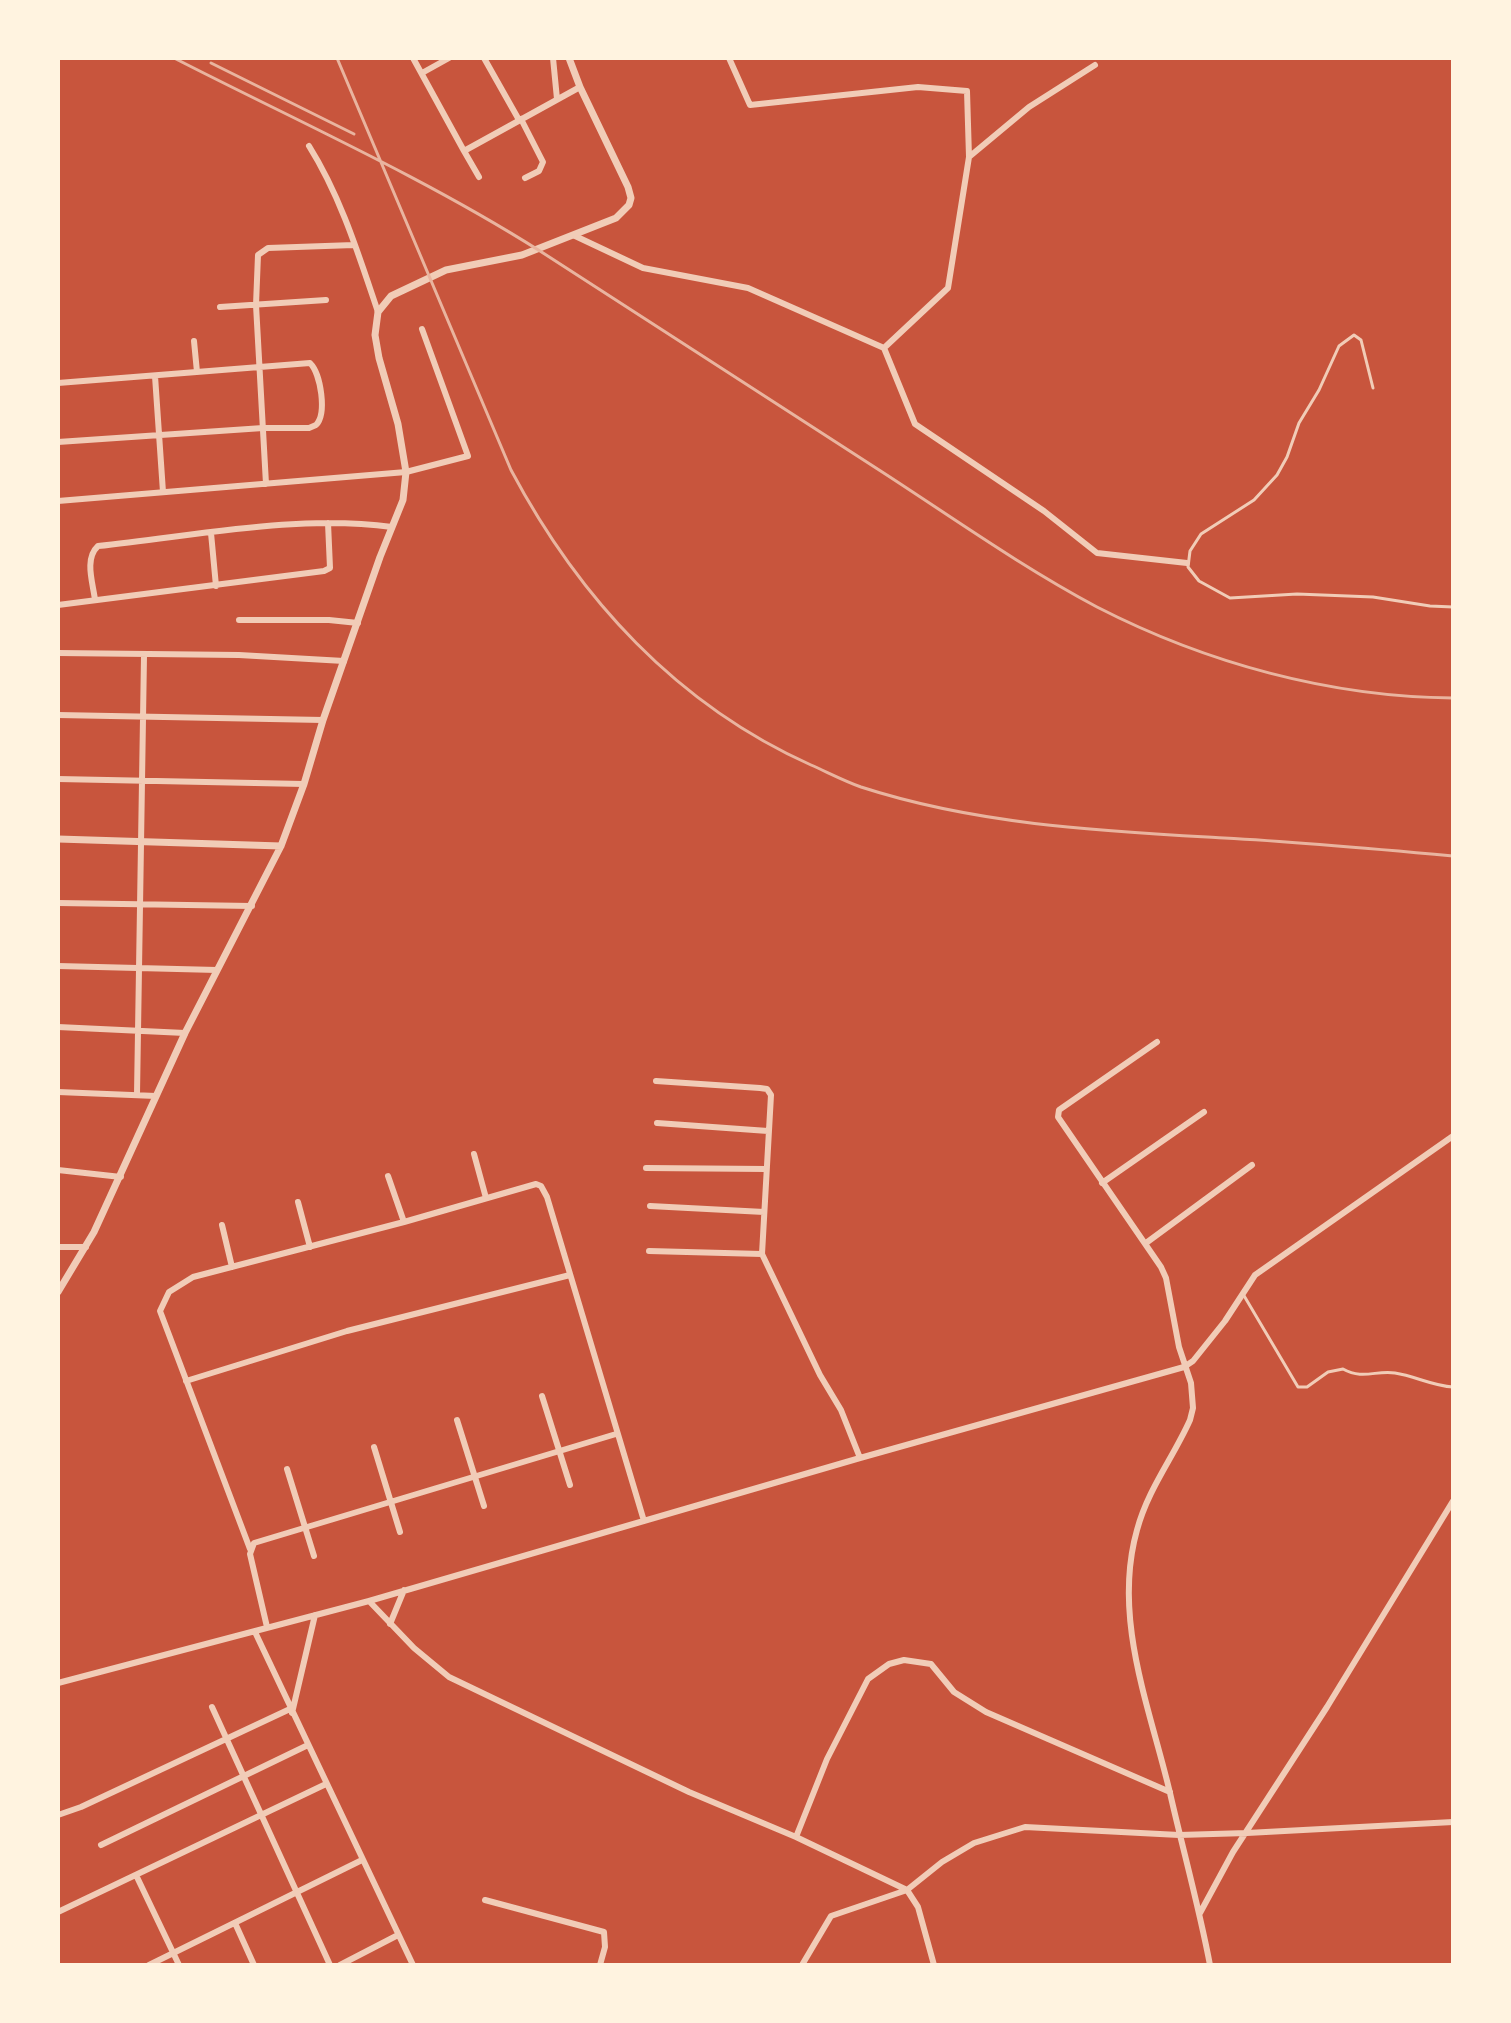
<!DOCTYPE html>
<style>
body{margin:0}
#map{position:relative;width:1511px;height:2023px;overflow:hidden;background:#c8553d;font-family:Signika,sans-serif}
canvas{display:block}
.frame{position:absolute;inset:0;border:60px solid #fff3e0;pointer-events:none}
</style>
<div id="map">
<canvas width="1511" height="2023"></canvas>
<div class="frame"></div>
</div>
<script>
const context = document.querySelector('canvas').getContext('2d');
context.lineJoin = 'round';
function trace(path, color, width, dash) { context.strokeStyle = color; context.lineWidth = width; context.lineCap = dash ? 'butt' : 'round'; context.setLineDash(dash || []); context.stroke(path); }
trace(new Path2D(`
 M1373,388L1361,340L1354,335L1339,346L1319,390L1299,423L1287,457L1277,475L1254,500L1201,534L1190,551L1188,567L1199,581L1230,598L1297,594L1373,597L1430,606L1453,607
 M1243,1294L1298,1387H1307L1328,1372L1343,1369C1363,1380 1376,1370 1395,1373C1415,1376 1433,1386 1453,1387`), '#f1ccb7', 3);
trace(new Path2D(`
 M413,58L464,151L580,87
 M484,58L519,120
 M553,58L557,99
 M729,58L750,105L918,87L967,91L969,157
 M422,73L449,58
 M521,119L543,162L539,171L525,178
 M309,146C341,197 359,256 378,312
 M464,151L479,177
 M573,235L643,268L748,288L884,348L915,424L1044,511L1097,553L1187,563
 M220,307L326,300
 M194,341L197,372
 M884,348L948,288L969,157L1029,107L1095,65
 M155,376L163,492
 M58,383L310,363C321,374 327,414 316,425L309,428H263L58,442
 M266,484L256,305L258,255L268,248L354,245
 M58,501L406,472L468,456L422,329
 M211,533L216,586
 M95,600C93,583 84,559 98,546C195,536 295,514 392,527
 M58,605L324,571L330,568L328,523
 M239,620H329L358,623
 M58,653L239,655L344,661
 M58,715L323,720
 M58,779L304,784
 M58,903L252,906
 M58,966L217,970
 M58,1027L185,1033
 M1157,1042L1059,1110L1058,1117L1161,1267L1166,1278L1179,1347L1191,1383L1193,1408L1190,1420C1173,1458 1148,1489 1137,1530C1112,1618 1150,1708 1170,1793C1183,1850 1199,1907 1210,1965
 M656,1081L760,1088L767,1089L771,1095L762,1254L820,1375L841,1410L860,1458
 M58,1092L156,1096
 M137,1094L144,656
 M657,1123L768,1131
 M474,1154L486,1198
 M646,1168L766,1169
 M58,1170L121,1177
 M388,1176L404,1222
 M1102,1183L1204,1112
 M298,1202L310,1247
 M650,1206L764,1212
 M222,1225L232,1267
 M1146,1243L1252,1165
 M58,1247H86
 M649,1251L762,1254
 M186,1381L347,1331L570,1275
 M542,1396L570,1485
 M457,1420L484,1506
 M374,1447L400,1532
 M287,1469L314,1556
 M250,1549L160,1311L169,1292L193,1277L404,1222L536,1184L541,1186L547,1197L644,1521
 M369,1601L414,1648L449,1677L689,1792L796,1837L907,1890L918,1907L934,1965
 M390,1624L404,1590
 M267,1627L250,1554L254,1543L616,1434
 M255,1632L413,1965
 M58,1683L369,1601L860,1458L1184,1367L1193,1361L1225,1321L1255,1275L1453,1136
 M212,1707L330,1965
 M292,1713L315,1615
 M58,1815L81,1807L290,1709
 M796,1837L827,1759L868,1679L889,1664L904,1660L931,1664L954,1692L986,1712L1170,1792
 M101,1845L308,1745
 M136,1875L179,1965
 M485,1900L604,1932L605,1947L600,1965
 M58,1912L326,1784
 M1200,1913L1233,1852L1327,1707L1453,1501
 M235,1923L254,1965
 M149,1965L362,1860
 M340,1965L398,1935
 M802,1965L831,1916L907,1890L942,1862L974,1843L1025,1827L1179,1835L1247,1833L1453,1822`), '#f1ccb7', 6);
trace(new Path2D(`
 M58,839L281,846
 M58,1292L94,1232L185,1033L281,846L304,784L323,720L380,557L403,500L406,472L398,424L379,358L375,335L378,312L391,296L446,270L522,255L616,218L629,205L631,198L628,187L580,87L569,58`), '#f1ccb7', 7);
trace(new Path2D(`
 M174,58C297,121 423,177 540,251C652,323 764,395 876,468C949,515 1020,566 1097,607C1206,663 1330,697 1453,698
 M337,58L511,470C579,598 677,705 811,765C827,772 844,781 861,787C978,825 1102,831 1224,838C1301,842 1377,849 1453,856
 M211,63L354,134`), '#e9b49f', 3);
</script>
